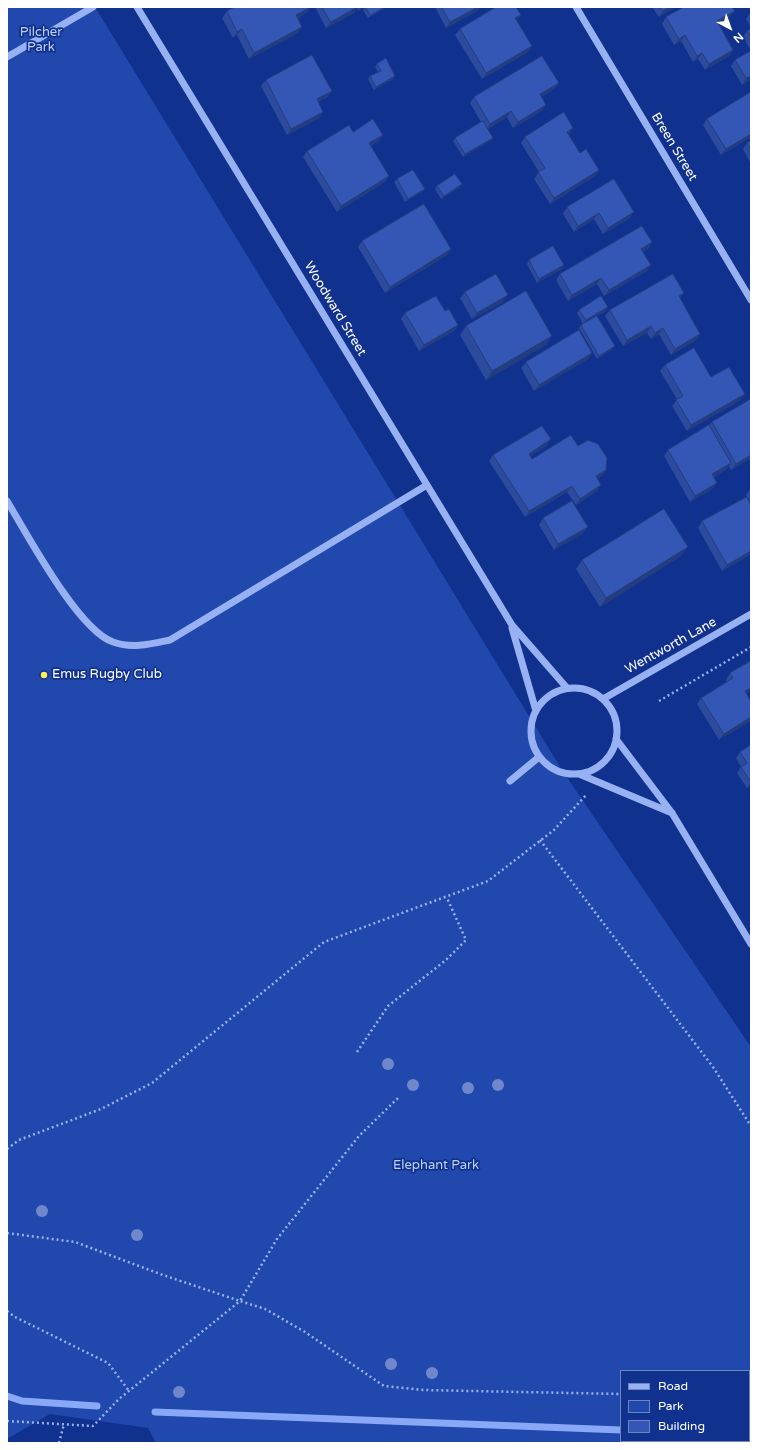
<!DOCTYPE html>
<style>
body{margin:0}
#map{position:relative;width:758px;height:1450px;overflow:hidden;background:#10318d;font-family:"Varela Round",sans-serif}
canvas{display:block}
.frame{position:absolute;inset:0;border:8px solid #fff;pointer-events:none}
.legend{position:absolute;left:620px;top:1370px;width:130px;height:72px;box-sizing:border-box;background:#10318d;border:1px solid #7083bb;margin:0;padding:5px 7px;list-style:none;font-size:12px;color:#fff}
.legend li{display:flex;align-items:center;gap:8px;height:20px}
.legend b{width:20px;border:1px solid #7083bb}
.north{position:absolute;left:710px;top:8px;width:40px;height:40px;-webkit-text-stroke:3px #10318d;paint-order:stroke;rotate:139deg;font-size:11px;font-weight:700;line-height:16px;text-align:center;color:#fff}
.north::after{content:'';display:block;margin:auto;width:14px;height:18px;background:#fff;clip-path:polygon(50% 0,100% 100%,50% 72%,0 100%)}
</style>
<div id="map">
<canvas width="758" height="1450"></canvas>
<div class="frame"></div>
<ul class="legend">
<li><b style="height:5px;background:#98b1f2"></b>Road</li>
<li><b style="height:11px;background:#2148ac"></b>Park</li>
<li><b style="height:11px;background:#3457b5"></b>Building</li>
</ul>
<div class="north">N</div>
</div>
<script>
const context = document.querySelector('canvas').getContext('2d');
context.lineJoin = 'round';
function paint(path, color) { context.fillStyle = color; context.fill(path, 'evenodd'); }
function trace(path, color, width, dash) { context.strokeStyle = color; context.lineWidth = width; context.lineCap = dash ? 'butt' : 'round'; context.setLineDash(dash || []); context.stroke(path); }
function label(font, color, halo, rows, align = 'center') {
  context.font = font + ' "Varela Round",sans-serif'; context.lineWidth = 3.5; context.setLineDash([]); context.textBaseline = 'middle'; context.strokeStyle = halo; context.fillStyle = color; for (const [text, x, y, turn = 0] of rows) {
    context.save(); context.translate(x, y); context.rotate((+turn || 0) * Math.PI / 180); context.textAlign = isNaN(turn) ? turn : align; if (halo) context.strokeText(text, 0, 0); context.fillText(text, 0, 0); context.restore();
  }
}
paint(new Path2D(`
 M7,7H95L562,770L751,1047V1443H156L148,1428L50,1414L7,1439ZM621,1371H749V1441H621Z`), '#2148ac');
trace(new Path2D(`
 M7,1396L22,1401L97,1406
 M155,1412L621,1430
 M749,1434H751`), '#89a9f6', 7);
trace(new Path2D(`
 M659,701L751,647
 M540,840L713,1067L751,1126
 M357,1052L388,1006L446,960L466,940L447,898
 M7,1149L19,1140L101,1109L152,1083L324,942L488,881L554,830L587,794
 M7,1233L75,1242L163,1275L240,1301L277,1239L359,1136L399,1097
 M7,1311L15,1317L108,1363L129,1391
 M749,1383H751
 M7,1421L93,1426L119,1399L240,1301L265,1309L305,1332L384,1386L423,1390L621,1394
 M59,1443L64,1424`), '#98b1f2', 2.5, [2, 3]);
trace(new Path2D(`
 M137,7L512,625L567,688
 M576,7L751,300
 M7,57L93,7
 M7,501C27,534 78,630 113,642C132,649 151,644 170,640L427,485
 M512,628L536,711
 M531 731a43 43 0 1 1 86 0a43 43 0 1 1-86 0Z
 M603,699L751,614
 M616,739L672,813L751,944
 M579,774L672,813
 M510,781L539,757`), '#98b1f2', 7);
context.fillStyle = '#7088cb';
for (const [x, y] of [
 [388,1064],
 [413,1085],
 [498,1085],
 [468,1088],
 [42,1211],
 [137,1235],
 [391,1364],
 [432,1373],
 [179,1392]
]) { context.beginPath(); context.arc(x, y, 6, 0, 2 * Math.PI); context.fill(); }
paint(new Path2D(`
 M311,7L306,13L298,18V33L249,59L237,35L233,38L222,18L227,11Z
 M315,7H365L358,11L357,8L354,13L326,28Z
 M366,7L384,9L368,18L363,10Z
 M435,7H480L477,11L446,28Z
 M652,7H676L659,17Z
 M751,12V27L746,19Z
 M666,17H730L719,24L733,50L729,56L705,70L698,59L693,62L681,41L674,45L662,24Z
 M517,20L532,46L528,52L482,79L455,35L460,29Z
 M751,29V79L742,85L731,66L735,60L751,51L743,37L747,31Z
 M377,64L395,76L393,79L374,90L368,79L370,76L378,72L375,67Z
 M266,80L332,91L327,97L318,102L323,112L319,118L287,135L261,86Z
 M559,83L554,89L541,97L542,111L513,128L507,117L488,129L493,138L490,141L463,157L453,141L455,138L481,122L470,103L474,97Z
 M751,92V137L721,155L703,125L707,119Z
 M353,132L379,141L371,146L389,176L385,182L337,212L303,157L307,151Z
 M569,135L580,153L599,170L595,176L550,204L534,179L539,172L521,143L525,137Z
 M751,141V164L743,149L747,143Z
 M397,179L422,192L405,202L394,182Z
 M437,186L460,187L441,199L435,189Z
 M567,207L630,218L603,234L594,219L574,232L563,214Z
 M362,241L447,255L385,293L358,247Z
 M652,242L648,249L643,251L647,271L604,296L597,284L568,301L556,280L560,274Z
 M529,260L562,269L537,283L527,264Z
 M465,292L503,302L472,319L460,298Z
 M680,299L700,334L696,340L671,355L659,334L651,339L647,333L623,346L605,316L610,310Z
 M579,310L606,311L583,324L577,313Z
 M445,311L458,325L454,331L419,351L401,319L405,313Z
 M581,325L613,349L597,359L579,328Z
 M466,326L552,336L546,345L486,380L460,335Z
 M588,359L534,391L521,368L526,362Z
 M665,365L711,377L741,400L687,431L672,406L677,399L660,371Z
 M751,399V462L749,459L731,470L729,466L727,469L714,477L717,483L712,489L690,502L664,456L668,450L709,425L712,422Z
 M551,439L546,446L530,456L532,459L578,446L606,470L602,476L598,478L597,491L576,505L567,492L525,517L489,461L493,455Z
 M750,489H751V504L746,495Z
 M751,505V552L748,556L722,571L698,528L702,521Z
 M543,518L588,527L583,533L554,550L539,525Z
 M681,556L600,607L576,569L582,560Z
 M751,661V691L746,694L751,702L719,740L697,704L701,698L727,682L726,680L730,673Z
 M751,745V785L747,788L737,773L741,767L736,758L740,752Z`), '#2d4b9c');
paint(new Path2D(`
 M311,7L306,13L292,21L296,15Z
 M358,7L354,13L326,28L331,22Z
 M361,7H365L358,11Z
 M385,7H386L384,9L368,18L371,15Z
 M478,7H480L477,11L446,28L450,22Z
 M670,7H676L659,17L663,11Z
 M735,11L730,17L713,28L717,21Z
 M521,15L516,21L515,18Z
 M302,27L298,33L249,59L254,53Z
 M242,29L237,35L233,38L237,32Z
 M685,35L681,41L674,45L679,39Z
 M532,46L528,52L482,79L486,73Z
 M733,50L729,56L705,70L709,64Z
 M702,53L698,59L693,62L697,56Z
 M395,76L393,79L374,90L376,87Z
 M751,76V79L742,85L746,78Z
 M559,83L554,89L535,100L540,94Z
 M332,91L327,97L312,105L317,99Z
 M546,105L542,111L513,128L518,122Z
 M511,111L507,117L486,130L490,124Z
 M323,112L319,118L287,135L291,129Z
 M573,128L569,135L567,132Z
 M751,134V137L721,155L726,149Z
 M383,135L379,141L365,149L369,143Z
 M493,138L490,141L463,157L465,154Z
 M599,170L595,176L550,204L554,198Z
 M389,176L385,182L337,212L341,206Z
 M462,184L460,187L441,199L444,196Z
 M425,189L422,192L405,202L408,199Z
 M634,212L630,218L603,234L608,228Z
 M599,213L594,219L574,232L578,226Z
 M652,242L648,249L637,255L641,249Z
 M451,249L447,255L385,293L390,287Z
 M564,265L562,269L537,283L539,279Z
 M651,265L647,271L604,296L609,290Z
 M601,278L597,284L568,301L572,295Z
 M684,293L680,299L679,296Z
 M508,295L503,302L472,319L477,313Z
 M608,307L606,311L583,324L586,320Z
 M458,325L454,331L419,351L424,345Z
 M651,326L647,333L623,346L627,340Z
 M663,328L659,334L651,339L655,333Z
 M700,334L696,340L671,355L675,349Z
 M552,336L546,345L486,380L492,371Z
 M615,346L613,349L597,359L599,356Z
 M592,353L588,359L534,391L539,385Z
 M745,394L741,400L687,431L691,425Z
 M551,439L546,446L524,460L529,454Z
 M751,455V457L749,459L731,470L736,464Z
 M731,463L727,469L708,480L712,474Z
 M606,470L602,476L592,482L596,476Z
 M717,483L712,489L690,502L695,496Z
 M601,485L597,491L576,505L580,499Z
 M572,486L567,492L525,517L529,511Z
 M588,527L583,533L554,550L558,544Z
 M688,547L681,556L600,607L606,598Z
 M751,551V552L748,556L722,571L727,565Z
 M751,688V691L740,698L745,691Z
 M751,717V721L719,740L724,734Z
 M751,782V785L747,788Z`), '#243d7f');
const building = new Path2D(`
 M235,7H311L296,15L302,27L254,53L242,29L237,32L227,11Z
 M322,7H357L331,22Z
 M365,7H385L371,15Z
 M442,7H478L450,22Z
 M496,7H516L521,15L515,18L532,46L486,73L460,29Z
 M660,7H670L663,11Z
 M684,7H732L735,11L717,21L733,50L709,64L702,53L697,56L685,35L679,39L666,17Z
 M751,29V37L747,31Z
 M751,51V76L746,78L735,60Z
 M312,55L332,91L317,99L323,112L291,129L266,80Z
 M542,56L559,83L540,94L546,105L518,122L511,111L490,124L474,97Z
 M386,58L395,76L376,87L370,76L381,71L377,64Z
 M751,92V134L726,149L707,119Z
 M564,112L573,128L567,132L580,153L586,149L599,170L554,198L538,172L545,168L525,137Z
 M373,119L383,135L369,143L389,176L341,206L307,151L349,125L353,132Z
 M483,121L493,138L465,154L455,138Z
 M751,141V150L747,143Z
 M413,170L425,189L408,199L397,179Z
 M455,174L462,184L444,196L437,186Z
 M614,179L634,212L608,228L599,213L578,226L567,207Z
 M424,204L451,249L390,287L362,241Z
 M642,226L652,242L641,249L651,265L609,290L601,278L572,295L560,274Z
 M553,246L564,265L539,279L529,260Z
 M496,274L508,295L477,313L465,292Z
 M673,274L684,293L679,296L700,334L675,349L663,328L655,333L651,326L627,340L610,310Z
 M526,291L552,336L492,371L466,326Z
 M436,296L445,311L449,309L458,325L424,345L405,313Z
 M601,296L608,307L586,320L579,310Z
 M597,316L615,346L599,356L581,325Z
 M579,330L592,353L539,385L526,362Z
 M694,348L711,377L729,367L745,394L691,425L676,400L683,396L665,365Z
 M751,399V455L736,464L712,422Z
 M709,425L731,463L712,474L717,483L695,496L668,450Z
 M542,426L551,439L529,454L532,459L571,435L578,446L588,440L598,444L607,458L606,470L596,476L601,485L580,499L572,486L529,511L493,455Z
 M747,497L751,505V546H750L751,547V551L727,565L702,521Z
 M572,501L588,527L558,544L543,518Z
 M664,509L688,547L606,598L582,560Z
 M751,661V688L745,691L751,702V717L724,734L701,698L733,678L730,673Z
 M751,745V782L741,767L747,763L740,752Z`);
paint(building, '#3457b5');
trace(building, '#243d7f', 1);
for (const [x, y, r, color] of [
 [44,675,4,"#ffec59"]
]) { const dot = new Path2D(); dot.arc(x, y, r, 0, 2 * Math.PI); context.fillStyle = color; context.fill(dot); trace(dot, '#10318d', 1.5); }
label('13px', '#bfd0fd', '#10318d', [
 ["Pilcher",41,33],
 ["Park",41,48],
 ["Elephant Park",436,1166]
]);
label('13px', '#fff', '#10318d', [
 ["Breen Street",674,147,59],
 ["Woodward Street",335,309,59],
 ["Wentworth Lane",671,646,-29]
]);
label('13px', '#fff', '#10318d', [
 ["Emus Rugby Club",52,675]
], 'left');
</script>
